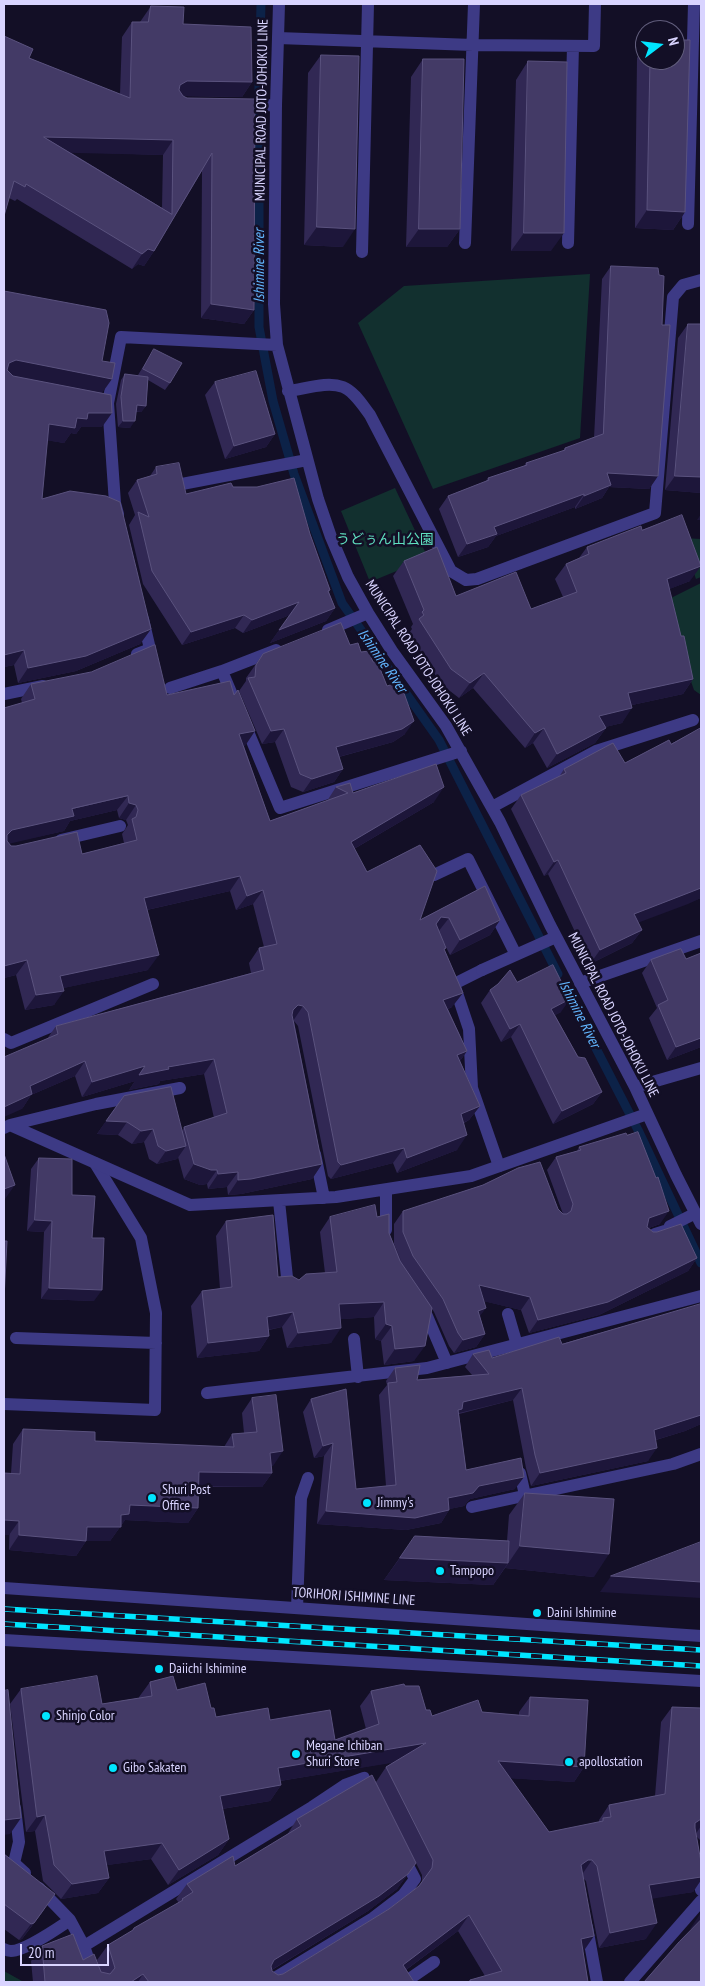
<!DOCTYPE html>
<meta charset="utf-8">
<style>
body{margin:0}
#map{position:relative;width:705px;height:1986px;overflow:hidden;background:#130f26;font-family:"PT Sans Narrow",sans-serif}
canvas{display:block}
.frame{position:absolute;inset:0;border:5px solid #d9d4ff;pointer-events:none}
.north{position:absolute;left:635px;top:20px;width:50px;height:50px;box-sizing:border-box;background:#130f26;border:1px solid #625e7d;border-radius:50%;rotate:75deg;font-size:14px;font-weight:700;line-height:20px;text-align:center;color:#d9d4ff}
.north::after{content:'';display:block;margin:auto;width:18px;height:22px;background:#00e5ff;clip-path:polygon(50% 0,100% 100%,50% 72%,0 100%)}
.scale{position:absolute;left:20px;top:1944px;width:89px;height:22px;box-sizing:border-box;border:2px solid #d9d4ff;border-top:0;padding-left:6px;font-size:15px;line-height:18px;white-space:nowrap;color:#d9d4ff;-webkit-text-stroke:4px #130f26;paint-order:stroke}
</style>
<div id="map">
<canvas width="705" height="1986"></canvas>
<div class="frame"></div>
<div class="north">N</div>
<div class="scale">20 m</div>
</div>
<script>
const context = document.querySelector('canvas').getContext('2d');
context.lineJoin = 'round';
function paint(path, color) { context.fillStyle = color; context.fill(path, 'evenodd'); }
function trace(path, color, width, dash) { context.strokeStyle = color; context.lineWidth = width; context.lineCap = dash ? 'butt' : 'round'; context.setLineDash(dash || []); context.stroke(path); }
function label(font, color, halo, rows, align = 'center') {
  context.font = font + ' "PT Sans Narrow","Noto Sans JP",sans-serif'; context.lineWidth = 5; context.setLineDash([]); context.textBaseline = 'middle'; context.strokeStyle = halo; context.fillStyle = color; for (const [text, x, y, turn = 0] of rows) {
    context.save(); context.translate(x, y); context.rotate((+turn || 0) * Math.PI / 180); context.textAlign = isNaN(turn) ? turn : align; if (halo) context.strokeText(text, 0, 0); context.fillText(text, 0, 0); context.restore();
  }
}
paint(new Path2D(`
 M590,274L580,438L433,489L358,323L404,286Z
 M395,488L428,558L370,582L341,511Z
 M682,538L701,539V577L696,579Z
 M701,583V695L694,690L663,602Z
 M4,1971L22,1981V1982H4Z`), '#12302f');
trace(new Path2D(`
 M261,4L259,81V327L273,401L294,474L342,603L439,740L558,974
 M566,990L638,1130L701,1263`), '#0c2248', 9);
trace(new Path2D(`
 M278,38L473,45L594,46L595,4
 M688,224L694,4
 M465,243L474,4
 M568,243L573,46
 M362,252L368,4
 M482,970L454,984L469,1029L472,1088L499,1166
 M16,1338L156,1343
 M4,1404L155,1410L156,1313L141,1238L95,1163`), '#3d3a85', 12);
trace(new Path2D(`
 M279,4L276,105L274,304L277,345L318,499L331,537L348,577L368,613L392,651L446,726L500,822L550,925L635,1087L676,1175L701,1224
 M239,106L276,105
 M288,391C305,389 327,381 343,387C354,391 363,406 370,415L451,571L466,580L477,579L655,513L673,297L683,285L701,280
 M182,484L307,460
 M118,514L115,503L108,403L121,337L277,345
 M328,630L368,613
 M137,654L150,649L143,619
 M170,688L222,671
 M4,694L43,686
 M233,697L222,671L276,650
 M244,722L280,808L461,751
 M492,807L596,751L693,720
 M61,840L120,826
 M434,875L468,859L516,955
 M482,970L556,937
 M580,983L701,941
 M4,1039L11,1043L153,984
 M635,1087L701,1068
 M10,1125L96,1104L180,1088
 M4,1128L10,1125L190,1205L336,1197L471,1176L647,1114
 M315,1154L324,1198
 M386,1190V1230
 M279,1201L288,1287
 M655,1234L668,1230L670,1226L696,1213
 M421,1307L427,1316L447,1363
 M508,1314L517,1345
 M354,1339L358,1377
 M207,1393L427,1368L701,1296
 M520,1473L525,1495
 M472,1507L673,1464L701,1454
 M297,1608L301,1498L308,1478
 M15,1808L19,1842L14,1863L25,1873
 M697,1866L701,1890
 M39,1888L70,1920L84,1946L96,1982
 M587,1927L597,1982
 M84,1946L312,1807L345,1785L364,1778L372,1793
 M4,1949C6,1950 9,1951 11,1951C25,1951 58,1928 70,1920
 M268,1982L373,1918L403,1895L415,1879L403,1856
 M405,1982L434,1962
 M630,1982L701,1901`), '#3d3a85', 12);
trace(new Path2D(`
 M4,1588L701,1636
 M4,1640L701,1681`), '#3d3a85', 12);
const rail = new Path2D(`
 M4,1609L701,1650
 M4,1624L701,1666`);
trace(rail, '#00e5ff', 5.5);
trace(rail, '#130f26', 4, [11]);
paint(new Path2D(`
 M151,6L183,24L252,82L242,97L182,96L187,98L255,99L254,310L244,324L201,318L202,171L154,251L144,266L138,264L132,269L17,199L15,201L9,198L29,58L120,94L122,37L132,22H140ZM70,152L163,155L162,208Z
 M645,47V60H675L685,212L673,230L635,228L637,58Z
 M321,55L343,247L304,245L308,73Z
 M423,59L460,229L447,247H406L411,77Z
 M528,61L551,251H511L516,80Z
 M611,266L662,325L658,476L649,489L609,487L602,498L575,509V507L496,536L488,547L458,557L439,509L448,496L485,482L488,478L524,466L526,463L563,451L565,448L594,438L602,279Z
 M4,291L102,361V427H81L76,434L71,433L64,443L47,440L42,499L151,629L140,644L76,671L18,683L14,665L4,667Z
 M701,313V493L665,490L678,338L688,324H701Z
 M154,349L170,383L165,390L148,380L146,406L141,412H136L130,428L118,427L116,404L121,380L125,374L139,376L138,375Z
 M215,382L275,434L266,447L225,459L205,395Z
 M156,467L186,494L233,487L310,534L330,590L329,592L335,608L326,621L270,643L290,615L243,633L235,628L182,645L143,584L129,525L135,515L128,493L137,480L150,476Z
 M642,530L690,581L669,589L681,636L693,679L683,694L632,705L622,723L605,727L606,728L595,743L547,768L533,743L525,748L473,688L459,698L441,684L409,633L412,629L411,627L413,624L393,576L404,561L456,596L531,609L563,597L555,579L566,564L579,558L587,547Z
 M350,645L361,652L373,662L405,734L393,742L339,757L343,769L334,782L303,792L291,787L275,742L262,744L239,691L246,681V678L263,654Z
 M31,684L167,695L245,746H244L270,821L327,801L336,787L353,793L434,802L354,849L367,872L420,920L485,886L500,920L490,935L450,955L444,943L446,948L444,950L452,1007L448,1009L467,1051L460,1061L480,1106L469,1120L464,1123L457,1150L397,1173L393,1163L331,1179L328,1176L298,1026L294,1021L322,1164L312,1179L241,1194L228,1195L227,1187L208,1189L207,1184L200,1185L184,1179L178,1157L177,1159L157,1164L149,1159L144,1142L132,1144L118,1135L97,1134L124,1096L182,1131L184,1127L214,1118L204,1074L160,1081L159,1084L129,1090L135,1081L82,1097L75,1076L31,1095L22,1109L47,1039L56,1026L251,973L249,963L259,948L264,947L253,904L236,910L230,891L147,910L148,970L63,988L54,1005L25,1010L16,975L4,978V708L22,703L21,699ZM117,810L119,818L126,820L128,825L122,834L124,843L82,854L11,846L9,843L64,831L70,821Z
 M701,728V898L638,922L642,930L632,943L590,964L548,874L544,876L511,809L521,795L559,777L564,769L625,763L671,744Z
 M701,953V1047L667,1060L649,1018L657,1008L642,973L651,960L686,959Z
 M490,990L561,1012L555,1015L578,1057L602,1092L593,1104L553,1124L511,1037L501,1042L481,1003Z
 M579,1147L660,1224L649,1228L653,1232L697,1258L688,1271L599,1315L529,1333L521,1310L484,1301L480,1316L485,1334L476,1347L454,1353L449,1346L434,1312L432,1309L414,1361L384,1365L381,1341L375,1339L374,1317L341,1319L331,1343L287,1348L282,1327L269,1330V1336L259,1351L197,1358L191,1306L202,1291L220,1289L216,1236L226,1221L278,1277L299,1280L325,1273L320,1232L330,1217H377L389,1233L402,1263L394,1244V1224L403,1211L558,1209L563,1214L547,1170L556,1157L577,1151Z
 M39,1158L72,1195L92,1238L94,1301L41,1299L44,1232L27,1231L31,1169Z
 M701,1304V1424L685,1431L656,1440L648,1461L531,1486L526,1468L513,1400L459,1414L466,1470L515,1489L470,1499L464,1506L449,1509V1510L441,1523L406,1530L317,1524L324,1456L314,1458L303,1412L311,1399L356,1489L386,1486L379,1395L387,1385L386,1381L395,1368L417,1380L472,1375L465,1367L473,1354L492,1358L562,1344Z
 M252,1398L273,1466H271L272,1473L262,1487H199L198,1508L188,1523L125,1520L110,1541H86L76,1556L9,1550L11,1473L13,1444L23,1429L95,1441L224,1447L232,1434L244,1433L242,1413Z
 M525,1493L594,1577L505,1568L493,1585L384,1580L415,1536L507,1541L509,1515Z
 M150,1682L177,1690L211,1708L216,1717L270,1720L335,1740L366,1729L360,1706L371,1691L405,1686L432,1716L482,1712L519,1715V1712L530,1697L584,1767L574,1782L510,1778L549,1832L599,1822V1820L609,1805L655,1796L661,1722L672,1707L701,1708V1848L700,1840L696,1836L701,1862V1880L693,1892L652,1898L646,1939L599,1948L586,1881L584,1879L583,1952L588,1982H468L470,1980L485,1976L458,1931L406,1970L414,1982H33L31,1961L42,1946L83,1960L100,1970L97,1960L108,1945L132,1931L134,1928L179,1903L176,1899L187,1884L235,1866L287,1835L297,1819L376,1782L386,1767L394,1762L280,1781L281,1785L270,1801L222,1809L229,1839L218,1855L168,1885L151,1859L107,1865L109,1878L98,1893L61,1899L43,1881L35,1831L26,1832L10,1704L21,1689L102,1704L139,1698V1697ZM416,1863L422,1875V1882L419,1886L389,1909L283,1974L278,1975L272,1971V1970L368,1911L397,1889Z
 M4,1854L44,1910L22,1939L19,1940L4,1929Z`), '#312854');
paint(new Path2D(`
 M187,81L252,82L242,97L177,96L180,85Z
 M44,137L173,140L163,155L34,152Z
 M647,210L685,212L673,230L635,228Z
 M317,227L355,229L343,247L304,245Z
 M419,229H460L447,247H406Z
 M524,233H564L551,251H511Z
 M148,249L154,251L144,266L138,264L132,269L142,254Z
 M211,304L254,310L244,324L201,318Z
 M16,360L112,379L102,393L6,375L9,363Z
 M137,405L146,406L141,412L132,411Z
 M88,413H112L102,427H81L76,434L71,433L64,443L38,439L49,424L77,418Z
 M123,421H135L130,428L118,427Z
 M275,434L266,447L225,459L234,446Z
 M607,473L658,476L649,489L609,487L602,498L575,509L584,496Z
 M675,476L701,477V493L665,490Z
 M584,494L575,507L496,536L488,547L458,557L467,544L494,527Z
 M701,514V520H697Z
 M701,566L690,581L657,594L667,579Z
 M299,602L290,615L243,633L252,620Z
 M335,608L326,621L270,643L279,630Z
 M244,615L235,628L182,645L191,632Z
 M151,629L140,644L76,671L18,683L28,668Z
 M24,650L14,665L4,667V655Z
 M484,673L473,688L459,698L470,683Z
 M693,679L683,694L618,708L628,693Z
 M632,708L622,723L589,731L599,716Z
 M414,721L405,734L393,742L327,760L336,747Z
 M544,728L533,743L525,748L535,733Z
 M606,728L595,743L547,768L557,754Z
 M284,729L275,742L262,744L271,731Z
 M255,731L245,746L229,749L239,734Z
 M343,769L334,782L303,792L312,779Z
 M444,787L434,802L340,857L351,842Z
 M128,796L117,810L70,821L64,831L4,845L7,835L12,830L72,809Z
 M129,803L136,805L126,820L119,818Z
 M558,860L548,874L544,876L554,862Z
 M240,876L230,891L133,913L144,898Z
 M701,888V898L688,904L624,928L634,914Z
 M263,890L253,904L236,910L247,896Z
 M441,917L449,918L438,932H430Z
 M500,920L490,935L450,955L460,940Z
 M642,930L632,943L590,964L600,950Z
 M159,955L148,970L50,991L60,976Z
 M27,960L16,975L4,978V966Z
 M64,991L54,1005L25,1010L36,995Z
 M463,993L452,1007L433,1015L443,1000Z
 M570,999L561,1012L542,1022L551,1009Z
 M298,1005L303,1006L293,1021L288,1020L293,1010Z
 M520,1024L511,1037L501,1042L510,1029Z
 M701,1038V1047L667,1060L676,1047Z
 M467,1051L457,1065V1055Z
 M214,1059L204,1074L160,1081L159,1084L129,1090L135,1081L82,1097L92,1082L145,1066L168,1067Z
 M85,1061L75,1076L31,1095L22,1109L4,1117V1107L30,1086Z
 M602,1092L593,1104L553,1124L562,1111Z
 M480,1106L469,1120L451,1128L461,1114Z
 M106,1121L127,1122L118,1135L97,1134Z
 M153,1129L144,1142L132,1144L141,1131Z
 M467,1135L457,1150L397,1173L407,1158Z
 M186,1146L177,1159L157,1164L166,1151Z
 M404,1148L393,1163L331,1179L341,1165Z
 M194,1164L217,1170L207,1184L200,1185L184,1179Z
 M322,1164L312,1179L241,1194L228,1195L238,1180Z
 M238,1172L227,1187L208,1189L218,1174Z
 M15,1185L5,1199L4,1200V1189Z
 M669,1211L660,1224L640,1231L649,1218Z
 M35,1220L52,1221L44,1232L27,1231Z
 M697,1258L688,1271L599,1315L529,1333L538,1320Z
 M479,1285L530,1297L521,1310L470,1298Z
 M49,1288L102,1290L94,1301L41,1299Z
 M384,1302L374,1317L328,1320L339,1304Z
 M486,1308L477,1320L478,1311Z
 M293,1312L282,1327L256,1332L267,1317Z
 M386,1324L392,1326L381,1341L375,1339Z
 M341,1328L331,1343L287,1348L298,1333Z
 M485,1334L476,1347L454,1353L463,1340Z
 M269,1336L259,1351L197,1358L208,1343Z
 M425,1346L414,1361L384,1365L395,1349Z
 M522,1388L513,1400L459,1413L454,1422H450L463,1402Z
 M701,1415V1424L685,1431L645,1443L654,1430Z
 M333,1443L324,1456L314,1458L323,1446Z
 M657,1448L648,1461L531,1486L540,1473Z
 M283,1451L273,1466L259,1468L270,1453Z
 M199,1472L272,1473L262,1487L188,1486Z
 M524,1477L515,1489L470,1499L464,1506L440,1511L448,1498L479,1486Z
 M130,1505L198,1508L188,1523L125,1520L110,1541H85H86L76,1556L9,1550L19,1535L87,1527Z
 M449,1510L441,1523L406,1530L317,1524L326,1511Z
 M4,1520L19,1521L9,1535H4Z
 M520,1546L609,1554L594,1577L505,1568Z
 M400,1558L508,1563L493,1585L384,1580Z
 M611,1576L701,1582V1598L600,1592Z
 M426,1743L416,1759L267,1783L278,1768Z
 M498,1761L584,1767L574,1782L487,1777Z
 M281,1785L270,1801L209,1811L220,1796Z
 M45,1815L35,1831L26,1832L37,1817Z
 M21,1818L10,1834L4,1835V1820Z
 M701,1819V1826L695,1835L690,1834L695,1823Z
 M229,1839L218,1855L168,1885L179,1870Z
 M162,1843L151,1859L94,1867L104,1851Z
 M588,1860H592L581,1876V1865Z
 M416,1863L397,1889L368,1911L263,1975L274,1960Z
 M701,1877V1880L693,1892L639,1901L649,1885Z
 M109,1878L98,1893L61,1899L72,1884Z
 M55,1894L22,1939L19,1940L31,1924Z
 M700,1914H701V1923L698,1928L690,1929Z
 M469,1915L458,1931L392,1980L403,1965Z
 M657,1923L646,1939L599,1948L610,1933Z
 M594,1936L583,1952L581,1939Z
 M143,1974L138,1982H131Z`), '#1d163a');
const building = new Path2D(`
 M151,6L184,7L183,24L251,27L252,82L187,81L180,85L179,90L183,96L187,98L255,99L254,310L211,304L212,153L154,251L148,249L142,254L26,184L25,187L14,181L4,216V36L33,49L29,58L130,98L132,22H148ZM44,137L173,140L172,214Z
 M675,40H690L685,212L647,210L650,60H675Z
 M321,55L359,56L355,229L317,227Z
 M423,59H464L460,229H419Z
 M528,61L567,62L564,233H524Z
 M611,266L658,268L659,275L664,276L662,325H670L658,476L607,473L611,485L584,496V494L494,527L497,534L467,544L448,496L489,480L488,478L527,465L526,463L565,450V448L603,434Z
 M4,291L106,310L109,323L102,361L115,363L112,379L16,360L9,363L7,370L13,376L111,395L112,413H88L87,419L77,418L75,428L49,424L42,499L70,491L106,496L120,502L151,629L86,656L28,668L24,650L4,655Z
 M688,324H701V477L675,476Z
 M154,349L182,363L170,383L143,369Z
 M256,371L275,434L234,446L215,382Z
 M125,374L148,377L146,406L137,405L135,421H123L121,397Z
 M179,463L186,494L231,483L233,487H257L294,478L310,534L330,590L328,591L335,608L279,630L299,602L252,620L244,615L191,632L152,571L138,512L149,517L137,480L157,474L156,467Z
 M682,515L701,566L667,579L681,636H684L693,679L628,693L632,708L599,716L606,728L557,754L544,728L535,733L484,673L470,683L451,669L419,619L424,615L422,612L424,610L404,561L437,547L456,596L516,572L531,609L577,592L566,564L589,554L587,547L641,526L642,530Z
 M341,623L350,645L358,643L361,652L369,651L373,662L377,661L387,686L400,682L414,721L402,729L336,747L343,769L312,779L300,774L284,729L271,731L248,678L255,677L256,665L263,654Z
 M155,645L167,695L230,681L234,695L238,690L255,731L239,734L270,821L348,793L336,787L350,783L353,793L436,764L444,787L351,842L367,872L420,845L437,871L420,920L485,886L500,920L460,940L449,918L441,917L436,924L446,948L444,949L463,993L443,1000L467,1051L457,1055L480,1106L461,1114L467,1135L407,1158L404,1148L341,1165L338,1162L308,1012L303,1006L298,1005L293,1010L292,1015L322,1164L251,1179L238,1180V1172L218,1174L217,1170H211L194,1164L184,1127L227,1113L214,1059L168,1067L169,1069L139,1075L145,1066L92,1082L85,1061L30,1086L32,1094L4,1107V1057L58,1034L56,1026L264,970L259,948L277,944L263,890L247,896L240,876L144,898L159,955L60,976L64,991L36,995L27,960L4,966V708L35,699L31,684L91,672ZM128,796L129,803L136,805L138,810L136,817L132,819L137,840L82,854L77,832L16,846H11L7,841V835L12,830L74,816L72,809Z
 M701,728V888L634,914L642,930L600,950L558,860L554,862L521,795L566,773L564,769L609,745L613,743L625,763L669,740L671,744Z
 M681,949L686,959L701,953V1038L676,1047L658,1005L668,1000L651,960Z
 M553,965L570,999L551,1009L578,1057L585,1058L602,1092L562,1111L520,1024L510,1029L490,990L498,984L510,970L517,982Z
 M171,1087L186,1146L166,1151L158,1146L153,1129L141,1131L127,1122L106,1121L124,1096Z
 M638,1132L656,1178L658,1177L669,1211L649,1218L647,1227L653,1232H657L681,1224L697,1258L608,1302L538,1320L530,1297L479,1285L486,1308L478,1311L485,1334L463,1340L458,1333L443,1299L413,1256L403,1232V1211L483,1185L518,1168L540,1162L558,1209L563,1214H567L571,1211L573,1204L556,1157L581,1150L579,1147L626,1133L627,1135Z
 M4,1154L15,1185L4,1189Z
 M39,1158L72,1159V1195L95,1196L92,1238H104L102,1290L49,1288L52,1221L35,1220Z
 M375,1205L377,1217L389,1214V1233L400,1261L432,1308L425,1346L395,1349L392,1326L386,1324L384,1302L339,1304L341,1328L298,1333L293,1312L267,1317L269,1336L208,1343L202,1291L232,1287L226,1221L273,1215L278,1277L292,1276L299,1280L306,1274L337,1272L330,1217Z
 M4,1241H7L4,1299Z
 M701,1304V1415L654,1430L657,1448L540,1473L535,1455L522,1388L463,1402L462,1409L458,1410L466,1470L521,1458L524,1477L479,1486L473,1493L448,1498L449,1510L415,1518L326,1511L333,1443L323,1446L311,1399L346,1389L356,1489L396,1485L388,1383L397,1382L395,1368L420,1365L417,1380L489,1374L473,1354L489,1350L492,1358L559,1337L562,1344Z
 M276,1395L283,1451L270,1453L272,1473L199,1472L198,1508L130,1505L129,1514L121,1515V1527H87L86,1541L19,1535V1521L4,1520V1473L20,1474L23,1429L95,1432V1441L234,1447L232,1434L257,1432L252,1398Z
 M525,1493L614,1499L609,1554L520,1546Z
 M415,1536L509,1541L508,1563L400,1558Z
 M701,1542V1582L611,1576Z
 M97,1676L102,1704L152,1696L150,1682L173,1676L177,1690L205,1683L211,1708H214L216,1717L268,1708L270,1720L330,1710L335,1740L379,1724L371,1691L404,1684L405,1686H419L426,1710H430L432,1716L478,1700L482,1712L529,1716L530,1697L588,1700L584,1767L498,1761L549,1832L603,1821V1818L611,1817L609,1805L665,1794L672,1707L701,1708V1819L695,1823V1828L701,1862V1877L649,1885L657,1923L610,1933L597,1866L592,1860H588L581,1865L594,1936L581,1939L588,1982H470V1980L502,1971L469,1915L403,1965L414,1982H149L143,1974L131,1982H45L42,1946L73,1934L83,1960L94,1954L101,1972L110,1974L115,1968L108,1945L133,1930L134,1928L183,1900L182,1899L193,1892L187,1884L233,1856L235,1866L301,1826L297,1819L372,1775L416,1863L408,1874L379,1896L274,1960L271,1966L272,1971L278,1975L283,1974L389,1909L419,1886L432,1868L433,1860L386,1767L426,1743L278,1768L281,1785L220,1796L229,1839L179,1870L162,1843L104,1851L109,1878L72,1884L54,1865L45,1815L37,1817L21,1689Z
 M8,1690L21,1818L4,1820V1691Z
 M4,1854L55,1894L34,1923L31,1924L4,1904Z
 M701,1920V1982H644L679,1942Z`);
paint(building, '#433a66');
trace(building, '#5a527e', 1);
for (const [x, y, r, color] of [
 [152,1498,5,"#00e5ff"],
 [367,1503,5,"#00e5ff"],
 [440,1571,5,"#00e5ff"],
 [537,1613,5,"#00e5ff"],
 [159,1669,5,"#00e5ff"],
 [46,1716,5,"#00e5ff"],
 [296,1754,5,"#00e5ff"],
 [569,1762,5,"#00e5ff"],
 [113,1768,5,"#00e5ff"]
]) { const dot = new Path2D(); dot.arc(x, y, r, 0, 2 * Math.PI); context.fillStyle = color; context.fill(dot); trace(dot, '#130f26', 2); }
label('14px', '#d9d4ff', '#130f26', [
 ["MUNICIPAL ROAD JOTO-JOHOKU LINE",262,110,-89],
 ["MUNICIPAL ROAD JOTO-JOHOKU LINE",418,658,57],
 ["MUNICIPAL ROAD JOTO-JOHOKU LINE",613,1015,63],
 ["TORIHORI ISHIMINE LINE",354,1597,4]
]);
label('14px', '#5fe0c0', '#130f26', [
 ["うどぅん山公園",385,540]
]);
label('14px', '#d9d4ff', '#130f26', [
 ["Shuri Post",162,1490],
 ["Office",162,1506],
 ["Jimmy's",377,1503],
 ["Tampopo",450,1571],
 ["Daini Ishimine",547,1613],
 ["Daiichi Ishimine",169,1669],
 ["Shinjo Color",56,1716],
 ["Megane Ichiban",306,1746],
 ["Shuri Store",306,1762],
 ["apollostation",579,1762],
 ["Gibo Sakaten",123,1768]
], 'left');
label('italic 15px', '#62b6ff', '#130f26', [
 ["Ishimine River",260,266,-90],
 ["Ishimine River",382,661,55],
 ["Ishimine River",579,1014,63]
]);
</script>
